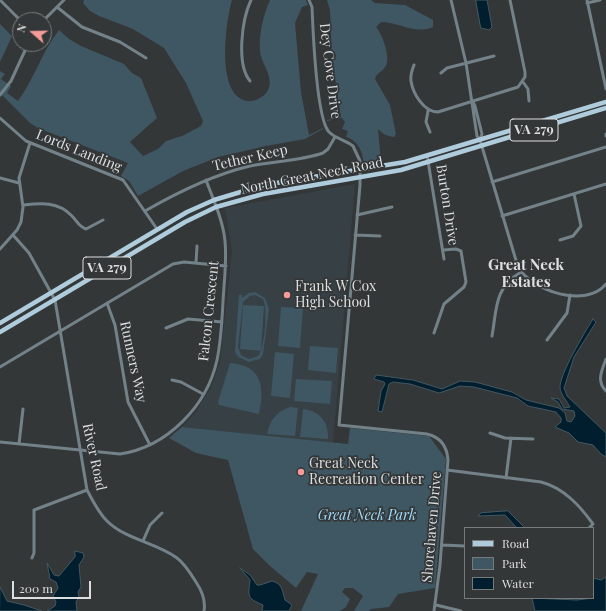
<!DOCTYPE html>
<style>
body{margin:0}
#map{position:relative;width:606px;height:611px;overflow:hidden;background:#343738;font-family:"Playfair Display",serif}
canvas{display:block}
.legend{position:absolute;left:464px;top:527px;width:130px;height:72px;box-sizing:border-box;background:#343738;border:1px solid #777a7b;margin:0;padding:5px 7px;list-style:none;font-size:12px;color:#dcdedf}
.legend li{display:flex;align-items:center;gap:8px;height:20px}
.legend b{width:20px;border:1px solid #777a7b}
.north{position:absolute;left:12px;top:12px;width:40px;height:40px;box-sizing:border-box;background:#343738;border:1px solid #777a7b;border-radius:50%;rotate:290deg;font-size:11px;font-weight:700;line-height:16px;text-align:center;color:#dcdedf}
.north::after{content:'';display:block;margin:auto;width:14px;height:18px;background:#f59b97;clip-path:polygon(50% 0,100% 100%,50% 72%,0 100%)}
.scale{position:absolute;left:12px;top:581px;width:79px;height:18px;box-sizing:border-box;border:2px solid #dcdedf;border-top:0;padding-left:5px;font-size:12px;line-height:14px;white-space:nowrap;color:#dcdedf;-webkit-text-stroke:3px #343738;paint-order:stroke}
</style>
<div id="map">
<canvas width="606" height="611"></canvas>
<ul class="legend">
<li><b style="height:5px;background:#afccdc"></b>Road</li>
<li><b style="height:11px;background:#3f5663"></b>Park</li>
<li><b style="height:11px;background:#001e2d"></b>Water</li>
</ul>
<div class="north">N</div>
<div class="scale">200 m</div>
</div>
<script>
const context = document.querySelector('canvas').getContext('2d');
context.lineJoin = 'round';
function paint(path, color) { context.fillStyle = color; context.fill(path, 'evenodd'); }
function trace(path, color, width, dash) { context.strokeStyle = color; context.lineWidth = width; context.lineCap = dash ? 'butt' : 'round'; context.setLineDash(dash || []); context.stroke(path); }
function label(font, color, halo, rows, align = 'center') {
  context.font = font + ' "Playfair Display",serif'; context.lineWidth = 3.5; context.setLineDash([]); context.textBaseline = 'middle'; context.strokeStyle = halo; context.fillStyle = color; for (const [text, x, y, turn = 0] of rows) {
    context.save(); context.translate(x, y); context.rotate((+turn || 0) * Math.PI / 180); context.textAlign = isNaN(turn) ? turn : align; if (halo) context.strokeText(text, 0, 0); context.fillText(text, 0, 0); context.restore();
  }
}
paint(new Path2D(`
 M355,184L333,443L182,427L195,413L211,387L220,363L232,251L225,208Z`), '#374045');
paint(new Path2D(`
 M84,0H232C226,21 215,95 247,101C254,102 262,98 266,93C277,79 261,65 260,51C259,33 263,16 270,0H306L308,5L302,7L295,23L301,92L309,135L323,128V129L305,139L266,146L218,157L183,171L138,196L129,181L121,176L128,163L38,128L30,123L0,93V71L5,74L1,79L11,86L7,93L18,101C34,79 42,52 59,30L69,39L81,46L124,64L132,73L141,78L157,118L130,142L143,156L158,149L166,141L182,136L201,126L203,121L186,83L164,48L133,29L99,16L90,11L83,3Z
 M327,0H371L375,3L405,5L433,20V27C415,35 399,22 381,22L376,27C382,33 392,60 385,67C382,72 376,73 375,79L390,105L396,134L394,137C386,136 383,134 378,129L381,163L364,165C363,153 359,141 346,137L348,131L342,129L345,122L342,118L327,121V120L341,117L332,58L330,10Z
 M0,24L12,36L0,62Z
 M255,292L265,298L269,309L263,354L260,359L249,362L238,357L235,352L239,295H242V298L249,293ZM255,295L263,299C268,309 265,348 258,356L249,359L241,355L238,347L243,302L250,296Z
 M243,305L264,306L261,351L240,349Z
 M281,307L303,308L300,348L278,346Z
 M310,346L338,348L336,373L308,370Z
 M275,352L294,354L290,398L271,396Z
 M230,363C262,365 265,387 259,414L219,405L218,402Z
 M296,379L332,381L330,404L294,401Z
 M290,407L298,408L295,436L267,434C270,420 276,412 290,407Z
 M303,409C320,411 329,422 328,439L300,437Z
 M182,427L348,444L350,428L429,436L446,459L435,588L398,594L389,607L371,609L369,611H354L363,596L353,588H345L342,592L350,599L346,607L340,611H301L318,574L307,572L296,588L270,566L253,549L228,460L196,453L169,438Z`), '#3f5663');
const water = new Path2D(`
 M476,0H487L492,27L489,30L481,28Z
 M593,319L596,322L574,357L564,388L567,396L606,433V457L601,454L593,445L578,442L569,433L555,427L561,422V418L556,412L528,406L517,398L474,387L460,386L439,393L410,384L393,382L389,384L382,412L378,411L381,391L385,384L384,382L374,379L376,375L413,380L442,389L460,381L475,382L512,392L526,400L559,408L565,413L567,421L571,422L575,416L574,411L562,409L558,402L551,398L559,399L564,408L570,407C567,401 561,395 560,388C559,375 585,332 593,319Z
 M508,511L525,528H517L505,515L478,516L481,513Z
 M75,551L83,553L84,557L79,565L81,587L78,592L79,597L76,602L77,611H47L55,606L56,602L53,596L58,588L56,582L50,579L47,563L54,575L59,576L75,557Z
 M240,568L250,575L257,585H260L272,581C283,584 282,591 285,600L292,605L289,611H262L263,605C247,598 248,597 250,580Z
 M606,577V611H535L532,598L577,600L593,598V578L601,580Z
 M0,587L7,601L24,605L42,611H0Z`);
paint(water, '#001e2d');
trace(water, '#425862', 1);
trace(new Path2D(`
 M0,0L20,20
 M309,0L312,7C313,30 316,118 329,132C336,139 346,140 353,146L360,161V185L339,425L427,434C440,437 447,446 448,460L440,565L434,611
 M451,0L466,63L477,136L480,140L518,267C532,291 586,309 606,284
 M587,0L606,89
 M587,3L600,0
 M57,7L82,27L120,42L146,58
 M44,20L64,0
 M414,65C412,70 410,75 411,81C413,94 424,112 438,112L518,87L525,77V72L510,0
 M441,73L447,68L494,56
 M250,81C236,64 242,19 251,0
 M523,82L528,89L529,101
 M0,95L11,81L28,44
 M473,102L475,106L482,134L480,140
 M428,111L426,122L430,132
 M0,118L26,141L123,180L157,229
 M606,134V136
 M427,155L444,259
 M0,178L19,183
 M492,182L606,147
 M23,205C41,203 58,201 72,216C77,221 79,227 86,229L103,220
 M145,211C178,192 212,175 250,166C274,161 300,161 323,153L328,149L335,137
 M357,215L392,207
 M502,216L606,184
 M13,235L29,253L55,300L87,490C93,501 98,512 107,521C126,540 156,542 177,558C185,564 191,574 196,582C202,591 206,600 204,611
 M355,235L380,236
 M560,240L573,236L581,226L574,194
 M0,249L17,230L21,222L23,207L19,178L30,143
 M196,263L197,246
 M107,303L115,325L128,402L150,445
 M166,328L188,319L222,322
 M434,333L444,304L464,287L466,282L461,251L456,249L443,250
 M492,336C497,308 494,288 521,272
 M547,340L567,313L570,295
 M606,359C602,370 596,381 606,391
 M0,367L173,264L184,262L226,266
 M172,380L181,382L203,394
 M490,433L505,438L533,439
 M0,442L120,454C167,447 207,406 217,360C221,341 222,321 223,302C224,282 227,261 225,241C223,220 213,199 206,180
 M19,444L23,409
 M447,470L541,482C564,488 580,506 593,524L589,528
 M506,478L511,438
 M143,541L150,525L162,513
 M442,545L465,546
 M32,558L34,553V510L87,490
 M436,605L461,611`), '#738189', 3);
trace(new Path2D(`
 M0,323L187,212L214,200L264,185L405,162L606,102
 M0,332L185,222L216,207L263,194L401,170L606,108`), '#afccdc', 4.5);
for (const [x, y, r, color] of [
 [287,295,4,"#f59b97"],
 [301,472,4,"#f59b97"]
]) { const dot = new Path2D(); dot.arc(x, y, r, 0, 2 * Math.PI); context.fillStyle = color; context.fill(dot); trace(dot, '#343738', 1.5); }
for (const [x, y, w] of [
 [534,130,48],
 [107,268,48]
]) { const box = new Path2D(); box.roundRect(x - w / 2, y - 11, w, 22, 3); context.fillStyle = '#343738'; context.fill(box); trace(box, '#dcdedf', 1); }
label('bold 13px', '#dcdedf', null, [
 ["VA 279",534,130],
 ["VA 279",107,268]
]);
label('14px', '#dcdedf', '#343738', [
 ["Dey Cove Drive",330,71,83],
 ["Lords Landing",79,151,22],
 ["Tether Keep",250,158,-13],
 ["North Great Neck Road",312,176,-11],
 ["Burton Drive",447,205,81],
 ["Falcon Crescent",209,311,-84],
 ["Runners Way",133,362,78],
 ["River Road",94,457,78],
 ["Shorehaven Drive",432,527,-85]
]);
label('14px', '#dcdedf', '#343738', [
 ["Frank W Cox",295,287],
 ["High School",295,303],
 ["Great Neck",309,464],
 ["Recreation Center",309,480]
], 'left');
label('italic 14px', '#a1dcfd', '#343738', [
 ["Great Neck Park",367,516]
]);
label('bold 15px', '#dcdedf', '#343738', [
 ["Great Neck",526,265],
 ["Estates",526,282]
]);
</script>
